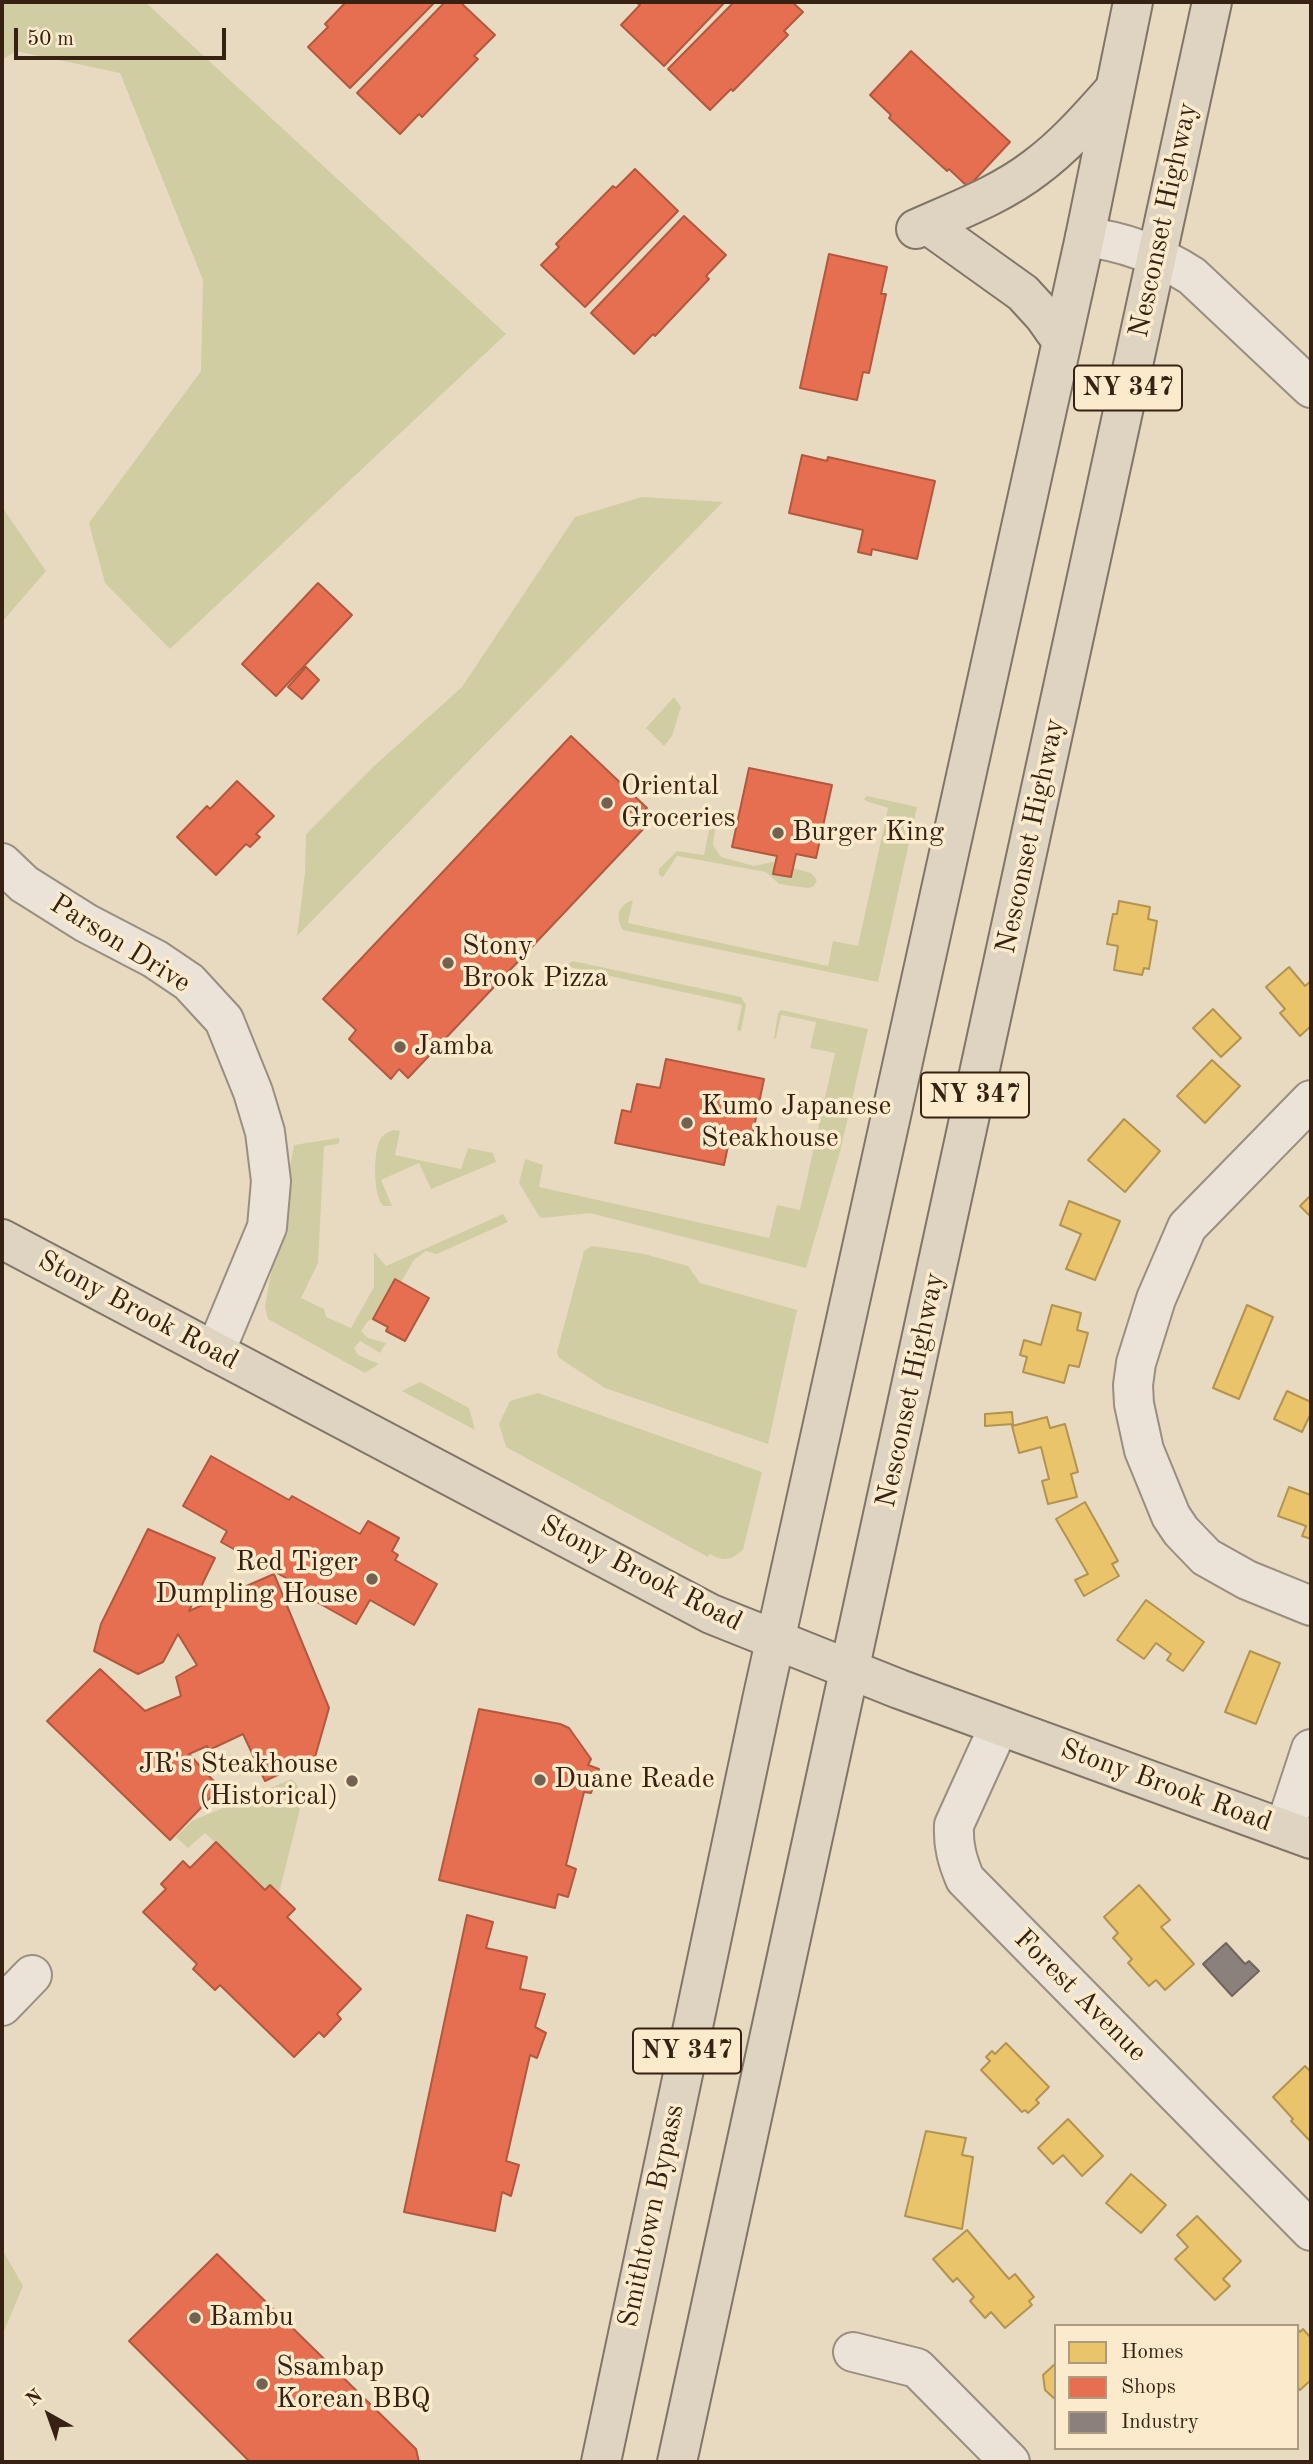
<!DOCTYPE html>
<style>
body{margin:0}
#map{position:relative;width:1313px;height:2464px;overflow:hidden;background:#e8dac0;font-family:"Old Standard TT",serif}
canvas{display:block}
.frame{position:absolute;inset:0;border:4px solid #362113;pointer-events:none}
.legend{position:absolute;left:1054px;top:2324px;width:245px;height:126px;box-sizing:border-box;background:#fbeacb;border:2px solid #ac9a81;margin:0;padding:9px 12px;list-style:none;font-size:21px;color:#362113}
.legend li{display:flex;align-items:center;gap:14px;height:35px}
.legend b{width:35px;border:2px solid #ac9a81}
.north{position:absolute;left:14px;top:2380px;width:70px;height:70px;-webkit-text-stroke:5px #fbeacb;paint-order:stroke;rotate:320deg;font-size:19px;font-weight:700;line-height:28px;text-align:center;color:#362113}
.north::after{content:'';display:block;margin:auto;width:24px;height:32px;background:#362113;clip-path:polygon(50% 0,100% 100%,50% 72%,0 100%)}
.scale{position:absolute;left:14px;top:28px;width:212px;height:32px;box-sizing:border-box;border:4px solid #362113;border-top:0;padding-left:9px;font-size:21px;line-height:24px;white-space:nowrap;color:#362113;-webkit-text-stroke:5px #fbeacb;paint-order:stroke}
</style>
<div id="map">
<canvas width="1313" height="2464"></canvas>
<div class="frame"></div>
<ul class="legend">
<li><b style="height:19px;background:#e9c46a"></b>Homes</li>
<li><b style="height:19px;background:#e76f51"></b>Shops</li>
<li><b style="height:19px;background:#8a817c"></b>Industry</li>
</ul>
<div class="north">N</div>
<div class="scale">50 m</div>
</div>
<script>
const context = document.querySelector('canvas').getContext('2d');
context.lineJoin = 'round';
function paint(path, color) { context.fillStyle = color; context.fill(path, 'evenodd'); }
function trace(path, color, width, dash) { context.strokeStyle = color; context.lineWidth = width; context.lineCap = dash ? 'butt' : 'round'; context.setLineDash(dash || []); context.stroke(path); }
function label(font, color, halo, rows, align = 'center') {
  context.font = font + ' "Old Standard TT",serif'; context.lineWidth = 7; context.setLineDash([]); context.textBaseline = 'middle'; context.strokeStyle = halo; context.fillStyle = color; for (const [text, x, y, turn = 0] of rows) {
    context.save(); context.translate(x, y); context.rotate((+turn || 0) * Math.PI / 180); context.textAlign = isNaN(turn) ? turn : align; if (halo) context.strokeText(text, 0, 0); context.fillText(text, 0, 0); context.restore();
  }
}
paint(new Path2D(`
 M2,2H145L506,334L170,649L105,583L89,523L201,371L203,280L120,73L16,51L2,60Z
 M642,497L723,502L297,936L305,873L306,834L373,767L462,687L575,517Z
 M2,507L46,571L2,622Z
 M674,697L681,707L672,736L664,746L646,728Z
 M867,796L917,807L878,982L623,930C615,917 618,905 633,900L628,923L828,966L833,941L858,946L888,808L866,801L864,799Z
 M714,822L716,824L713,845L721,857L754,866L772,862L811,873L817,880L814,886L808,888L779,884L766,872L677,856L663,877L659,875V869L677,851L704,855L710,825Z
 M573,961L741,997L746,1005L741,1031L737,1030L742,1005L565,966L554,991L546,983L565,966Z
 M781,1010L868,1029L840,1152L806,1268L590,1213L542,1218L539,1216L519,1183L525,1159L543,1165L539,1187L769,1238L777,1205L800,1210L835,1053L810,1048L816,1022L781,1015L776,1038L774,1039L778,1013Z
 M394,1130L400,1131L395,1155L461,1169L468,1148L493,1153L496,1162L431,1189L419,1163L381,1180L392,1206H383C373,1195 373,1153 380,1140C383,1134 388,1132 394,1130Z
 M338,1138L340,1140L338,1144L324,1146L318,1263L301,1298L324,1309L326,1317L351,1328L374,1287V1252L386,1266L503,1214L508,1222L437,1254L426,1251L414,1260L401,1282L395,1279L373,1319L368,1321L361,1331L368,1338L386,1343L380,1353L360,1341L354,1348L358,1355L379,1364L365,1373L268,1319L265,1307L294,1145Z
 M592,1246L644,1254L688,1266L700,1283L797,1310L768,1444L605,1388L559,1358L557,1352L584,1251Z
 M420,1382L469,1408L475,1430L402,1391Z
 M538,1393L762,1472L743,1550C731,1560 724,1562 710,1554L708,1557L506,1447L499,1424L510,1401Z
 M292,1779L298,1786L294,1803L300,1809L277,1901L205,1833L188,1848L176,1837L192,1821Z
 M2,2249L23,2286L2,2336Z`), '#d1cda3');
const homes = new Path2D(`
 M1119,901L1150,907L1148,919L1157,921L1149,969L1144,968L1142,975L1114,970L1118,946L1107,944L1113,914H1117Z
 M1289,967L1305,986L1311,981V1026L1300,1036L1280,1013L1285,1009L1266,987Z
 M1213,1009L1241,1038L1221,1057L1193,1028Z
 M1212,1060L1240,1086L1205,1123L1177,1096Z
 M1124,1119L1160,1151L1125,1192L1088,1160Z
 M1311,1195V1217L1300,1206Z
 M1069,1201L1120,1221L1095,1280L1066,1269L1081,1234L1060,1225Z
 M1052,1305L1081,1313L1077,1330L1088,1333L1079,1367L1069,1365L1064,1383L1023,1372L1027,1357L1020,1355L1024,1340L1041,1345Z
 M1247,1305L1273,1317L1239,1399L1213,1388Z
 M1287,1391L1311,1402V1413L1302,1432L1274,1419Z
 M1012,1412L1013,1424L985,1426V1414Z
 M1047,1417L1050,1428L1065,1424L1078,1472L1071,1474L1077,1497L1048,1504L1042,1481L1049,1479L1041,1447L1019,1453L1012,1426Z
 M1289,1487L1311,1495V1539L1302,1536L1306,1526L1278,1516Z
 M1085,1502L1118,1561L1112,1564L1119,1576L1084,1596L1075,1580L1088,1574L1056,1519Z
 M1146,1600L1204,1642L1183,1671L1167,1660L1171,1654L1156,1643L1144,1659L1117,1640Z
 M1250,1651L1280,1663L1256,1724L1225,1712Z
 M1139,1885L1170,1920L1161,1927L1194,1964L1165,1990L1156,1980L1149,1986L1128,1963L1132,1959L1113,1938L1118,1933L1104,1917Z
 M1006,2043L1049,2087L1036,2100L1039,2103L1028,2113L1025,2110L1022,2112L981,2070L990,2061L986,2057L992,2051L995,2054Z
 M1305,2066L1311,2072V2142L1291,2121L1293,2119L1273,2097Z
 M1068,2119L1103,2156L1082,2176L1063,2155L1053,2164L1038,2148Z
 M926,2131L966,2138L962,2155L973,2157L962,2229L905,2216Z
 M1131,2174L1166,2205L1141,2233L1106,2203Z
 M1197,2216L1241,2261L1223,2279L1230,2286L1215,2300L1175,2259L1188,2247L1177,2235Z
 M967,2230L1009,2279L1015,2274L1034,2297L1029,2301L1032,2305L1005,2328L991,2312L985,2318L970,2301L974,2297L957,2278L953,2282L933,2259Z
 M1297,2328L1300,2332L1303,2329L1311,2338V2380L1300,2390L1297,2387Z
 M1056,2363V2400L1045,2390L1043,2375Z`);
paint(homes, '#e9c46a');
trace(homes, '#b39350', 2);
const shops = new Path2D(`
 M346,2H435L350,88L308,47L328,27L325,24Z
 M445,2H460L495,35L474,56L478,59L422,117L419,114L400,134L357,93Z
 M636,2H725L664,66L621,25L640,5Z
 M734,2H792L803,12L784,31L788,35L733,91L731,89L710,110L668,69Z
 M911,51L1010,142L968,187L949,169L947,171L889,118L891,115L870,95Z
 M635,169L678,211L585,307L541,265L559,247L556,244L613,186L616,188Z
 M684,216L726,255L706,276L709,279L655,336L653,334L634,354L591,313Z
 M829,254L887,267L881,294H886L869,373L863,372L857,400L800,388Z
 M802,455L827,461L828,457L935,481L917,559L872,549L871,555L858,552L863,530L789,513Z
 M318,583L352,615L276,696L242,664Z
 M306,667L319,680L302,699L288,687Z
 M571,736L647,808L638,817L647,825L408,1078L399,1069L391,1079L349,1039L356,1030L323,999Z
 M749,768L832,785L816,858L796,854L791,877L773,874L777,856L732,847Z
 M237,781L274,816L256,834L260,837L250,847L246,844L216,875L177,837L207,806L210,809Z
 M666,1059L764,1079L750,1146L729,1141L724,1165L615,1143L622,1110L631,1112L637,1084L660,1088Z
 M395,1279L429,1298L405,1341L386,1331L388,1327L373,1319Z
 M211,1456L289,1500L292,1496L360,1534L368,1521L399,1538L392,1551L398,1555L395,1560L437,1584L414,1625L370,1600L356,1624L292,1588L295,1583L221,1542L227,1531L183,1506Z
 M148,1529L215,1558L189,1611L274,1574L329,1708L315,1757L265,1781L243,1734L209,1750L207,1746L189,1754L220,1788L170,1840L47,1721L100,1669L145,1711L181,1696L176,1677L197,1665L178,1634L163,1662L138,1674L94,1651L101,1624Z
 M479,1709L560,1724L569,1728L591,1759L588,1765L599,1769L591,1793L584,1792L566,1865L576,1869L568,1897L558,1894L555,1908L439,1880Z
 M216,1842L265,1890L270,1885L295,1909L287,1917L361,1989L337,2014L341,2019L324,2037L319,2032L294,2057L220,1985L215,1990L193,1969L197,1964L143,1912L166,1889L161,1884L183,1861L190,1868Z
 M467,1915L493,1922L486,1948L527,1957L520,1989L545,1994L535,2027L546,2033L537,2058L530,2055L506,2161L519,2165L511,2196L502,2192L495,2231L404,2212Z
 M217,2254L416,2449L419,2462H250L129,2341Z`);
paint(shops, '#e76f51');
trace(shops, '#b2583e', 2);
const industry = new Path2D(`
 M1226,1943L1245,1964L1249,1961L1259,1971L1232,1996L1203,1964Z`);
paint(industry, '#8a817c');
trace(industry, '#71645c', 2);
const minor = new Path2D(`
 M1085,237C1123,241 1159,255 1192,276L1311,388
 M2,863L24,884L86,923L155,959L189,982L224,1020L253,1092L265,1132L271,1181L267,1227L215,1352
 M1311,1100L1187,1227L1156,1299L1136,1363L1133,1385L1134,1404L1144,1450L1171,1516L1181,1531L1206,1557L1247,1580L1311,1606
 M999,1726L954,1825C953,1845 957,1860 965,1879L1311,2231
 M1285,1828L1311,1749
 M2,2006L32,1975
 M853,2352L917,2368L1010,2462`);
const major = new Path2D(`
 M2,1239L711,1614L899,1689L1311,1839`);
const highway = new Path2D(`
 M916,229C956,211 1000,195 1035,168C1065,146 1090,117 1115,89
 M935,230L1023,293L1044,316L1061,340
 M601,2462L762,1700L1085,237L1133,2
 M677,2462L1212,2`);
trace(minor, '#998e7f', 42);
trace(major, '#807567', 42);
trace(highway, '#807567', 42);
trace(minor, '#ebe3d7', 38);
trace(major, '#dfd4c2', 38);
trace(highway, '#dfd4c2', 38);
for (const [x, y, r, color] of [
 [607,803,7,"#746250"],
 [778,833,7,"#746250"],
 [448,963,7,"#746250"],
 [400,1047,7,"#746250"],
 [687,1123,7,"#746250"],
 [372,1579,7,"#746250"],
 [540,1780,7,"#746250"],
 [352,1781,7,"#746250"],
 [195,2318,7,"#746250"],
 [262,2384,7,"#746250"]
]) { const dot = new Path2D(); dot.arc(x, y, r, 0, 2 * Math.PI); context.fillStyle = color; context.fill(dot); trace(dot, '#fbeacb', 2.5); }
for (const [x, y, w] of [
 [1128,388,108],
 [975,1095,108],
 [687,2051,108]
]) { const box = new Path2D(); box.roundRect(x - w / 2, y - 22.5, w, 45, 5); context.fillStyle = '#fbeacb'; context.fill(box); trace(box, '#362113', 2); }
label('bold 26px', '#362113', null, [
 ["NY 347",1128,388],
 ["NY 347",975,1095],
 ["NY 347",687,2051]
]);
label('28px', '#362113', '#fbeacb', [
 ["Nesconset Highway",1164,220,-78],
 ["Nesconset Highway",1031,836,-78],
 ["Parson Drive",120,944,32],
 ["Stony Brook Road",138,1311,28],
 ["Nesconset Highway",911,1390,-78],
 ["Stony Brook Road",641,1574,27],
 ["Stony Brook Road",1166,1786,20],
 ["Forest Avenue",1080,1996,45],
 ["Smithtown Bypass",652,2216,-78]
]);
label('28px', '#362113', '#fbeacb', [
 ["Oriental",621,787],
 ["Groceries",621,819],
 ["Burger King",792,833],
 ["Stony",462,947],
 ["Brook Pizza",462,979],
 ["Jamba",414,1047],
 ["Kumo Japanese",701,1107],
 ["Steakhouse",701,1139],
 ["Red Tiger",358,1563,"right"],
 ["Dumpling House",358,1595,"right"],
 ["JR's Steakhouse",338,1765,"right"],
 ["(Historical)",338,1797,"right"],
 ["Duane Reade",554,1780],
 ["Bambu",209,2318],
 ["Ssambap",276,2368],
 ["Korean BBQ",276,2400]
], 'left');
</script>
